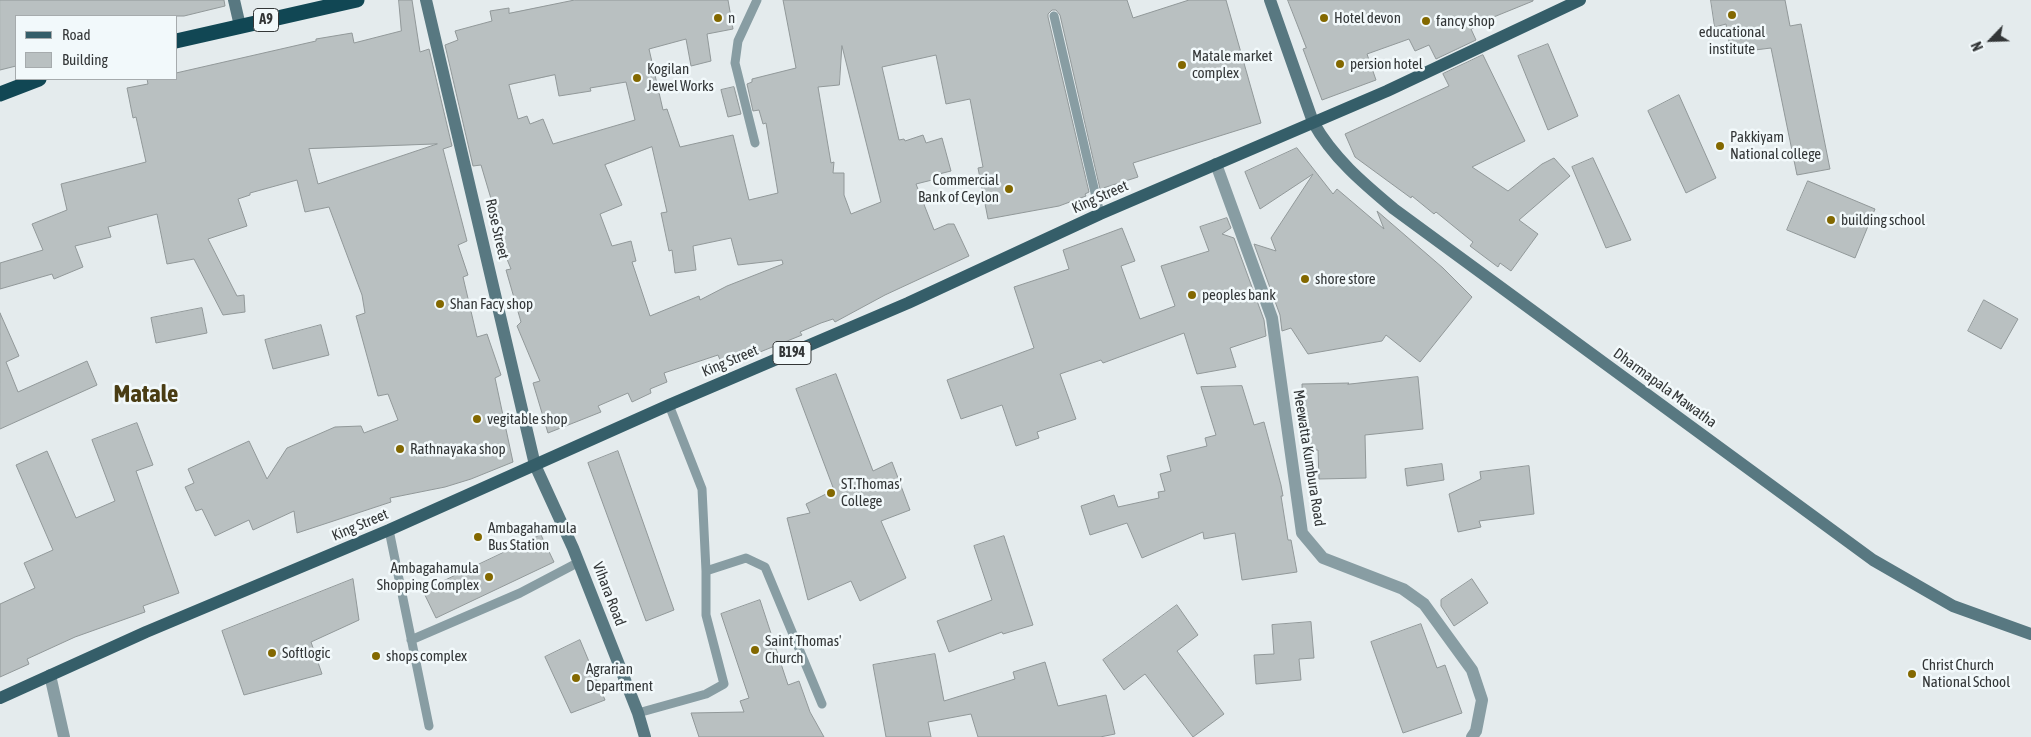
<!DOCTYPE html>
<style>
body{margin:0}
#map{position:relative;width:2031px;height:737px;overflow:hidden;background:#e4ebed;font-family:"Asap Condensed",sans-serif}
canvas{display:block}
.legend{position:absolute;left:15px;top:15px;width:162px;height:65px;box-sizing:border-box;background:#f2f9fb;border:1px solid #a6abad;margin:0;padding:6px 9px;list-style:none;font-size:15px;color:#333637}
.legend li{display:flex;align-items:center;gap:10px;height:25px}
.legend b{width:25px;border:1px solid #a6abad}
.north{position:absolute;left:1966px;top:15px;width:50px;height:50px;-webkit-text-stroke:4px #f2f9fb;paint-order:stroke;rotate:246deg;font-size:14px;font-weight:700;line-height:20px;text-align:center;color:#333637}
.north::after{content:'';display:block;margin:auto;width:18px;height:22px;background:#333637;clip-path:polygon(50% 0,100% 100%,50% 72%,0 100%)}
</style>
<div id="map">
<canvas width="2031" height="737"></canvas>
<ul class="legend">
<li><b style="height:6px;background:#355e69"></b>Road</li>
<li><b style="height:14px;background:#b9c0c1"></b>Building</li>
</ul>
<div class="north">N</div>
</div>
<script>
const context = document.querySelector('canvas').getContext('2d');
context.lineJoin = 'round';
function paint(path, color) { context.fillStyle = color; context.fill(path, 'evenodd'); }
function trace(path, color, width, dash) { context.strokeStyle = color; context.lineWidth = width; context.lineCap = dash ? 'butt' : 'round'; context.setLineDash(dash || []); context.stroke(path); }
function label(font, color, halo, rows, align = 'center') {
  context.font = font + ' "Asap Condensed",sans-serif'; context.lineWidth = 5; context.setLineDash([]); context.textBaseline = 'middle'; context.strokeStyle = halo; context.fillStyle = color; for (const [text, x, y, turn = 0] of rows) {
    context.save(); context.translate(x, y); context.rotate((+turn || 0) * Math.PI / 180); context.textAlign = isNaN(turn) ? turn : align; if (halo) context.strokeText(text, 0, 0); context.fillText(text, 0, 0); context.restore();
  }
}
const building = new Path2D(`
 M0,0H224L225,6L184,16H16V66L0,70Z
 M399,0H412L420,52L429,49L452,146L443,149L467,241L458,245L468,275L463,277L477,337L487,334L501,375L495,378L513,462L471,479L445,487L390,498L391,502L297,533L294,511L253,530L249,520L215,536L202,509L196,511L185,487L194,483L188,469L249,441L267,479L287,448L335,427L361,426L364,433L398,420L388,394L378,396L356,316L365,313L362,295L329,207L305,212L297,180L250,193V195L238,199L247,226L208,239L237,296L244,295L245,312L223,315L194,259L167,264L157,214L108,227L111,237L75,246L83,267L54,279L52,274L0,289V263L43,250L32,224L67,210L61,184L146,162L136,117L133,118L127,88L148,84L147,79H176V73L316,41V39L352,33L354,43L401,31ZM437,144L318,184L309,149Z
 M575,0H728L733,29L707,34L711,61L691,66L686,39L649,49L663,110L667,109L680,147L733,135L749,200L778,193L766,123L763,124L759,110L753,111L747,84L752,82V79L796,68L783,0H1127L1133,18L1189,0H1226L1261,123L1133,163L1138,177L1100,189L1060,15L1056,10H1052L1048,14V17L1089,192L1085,194L1086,196L1059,206L988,219L978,168L983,167L970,99L946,104L936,55L882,67L899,140L904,139L905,141L923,135L926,143L942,138L951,171L935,175L936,179L916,184L934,230L948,224H954L969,256L885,295L835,322L833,319L821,323L800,332L802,335L723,367L718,355L664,373L667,382L650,389L651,393L632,402L628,393L598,406L601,412L548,433L533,383L540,381L517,326L521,322L506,270L511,269L496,232L500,229L481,165L473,166L445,45L458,40L455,31L492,21L490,11L509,8V13ZM842,46L881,202L851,214L844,195V173H833L834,162L831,163L818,87L839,85ZM555,75L559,96L591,91L590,88L626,82L635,120L553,144L543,119L530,124L527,116L518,119L509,85ZM652,147L667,212L661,213L669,251L672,250L675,273L696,270L693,246L731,238L738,265L782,260L783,264L727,286L700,300L699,296L650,316L632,262L636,261L631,241L612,246L600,214L622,205L605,165Z
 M1288,0H1533V1L1474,25L1475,27L1471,29L1476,40L1436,59L1429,45L1415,51L1409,39L1367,54L1376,80L1322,100L1303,49L1306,48Z
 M1711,0H1785L1790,26L1801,24L1830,169L1797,175L1771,48L1731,53L1726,24L1715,27Z
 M1548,44L1578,116L1548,130L1518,56Z
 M1483,55L1525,141L1472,167L1508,191L1542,164L1554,158L1570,176L1519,220L1538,234L1511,271L1500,263L1498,267L1470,246L1473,242L1436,212L1434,214L1412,196L1411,198L1355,157L1345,134L1449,86L1443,74Z
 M734,87L741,114L728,117L721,90Z
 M1679,95L1716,178L1686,193L1648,111Z
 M1297,148L1333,194L1337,189L1384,229L1377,211L1443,268L1472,297L1420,362L1386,335L1382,341L1308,354L1291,328L1282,331L1280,315L1254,244L1276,251L1271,238L1313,174L1260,209L1245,172Z
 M1593,158L1631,240L1606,248L1572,167Z
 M1808,181L1875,209L1855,258L1787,230Z
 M1227,218L1231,228L1222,234L1234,238L1264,320L1266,336L1230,348L1236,367L1197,374L1184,333L1103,363L1101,360L1060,374L1076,419L1037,432L1039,438L1016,446L1002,405L961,419L947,380L1034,348L1014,287L1069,269L1063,250L1122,228L1135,261L1121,266L1140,319L1175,306L1161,266L1209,251L1200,227Z
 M1984,300L2018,319L2001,349L1968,331Z
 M202,308L207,333L156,343L151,318Z
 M0,313L19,356L6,362L18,392L87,361L97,385L0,429Z
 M321,325L329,355L273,369L265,340Z
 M836,374L873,471L892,462L910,510L881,521L906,578L860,601L851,581L808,600L787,518L810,513L806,504L834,490L796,389Z
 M1418,377L1423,429L1365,435L1366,478L1319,479L1318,450L1304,451L1302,384L1349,383L1348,384Z
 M1242,386L1254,425L1264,422L1281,485L1283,496H1281L1288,540H1291L1297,572L1242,580L1235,533L1204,539L1203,532L1142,558L1127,523L1090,535L1081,506L1114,495L1118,507L1159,498L1158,492L1165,491L1160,474L1171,471L1167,456L1207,446L1205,438L1216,435L1201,387Z
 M137,423L153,465L136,471L179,593L143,606L145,612L75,637L27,659L29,664L0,677V604L35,588L24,563L53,550L16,465L47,451L76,518L115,501L92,440Z
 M618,451L674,610L646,621L588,463Z
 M1442,464L1444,480L1407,486L1405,469Z
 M1529,466L1534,514L1479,521L1481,527L1458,532L1449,494L1481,479L1480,472Z
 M541,535L554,562L436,618L423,591Z
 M1004,536L1033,625L1003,634L1002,632L949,652L937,621L992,600L974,546Z
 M353,579L359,620L311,642L322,674L244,695L222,631Z
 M1472,579L1488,603L1454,626L1441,606V600Z
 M760,600L788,685L799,681L810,712L824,737H699L691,713L744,712L740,701L749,698L721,614Z
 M1177,605L1198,635L1177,651L1224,714L1193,737L1145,674L1124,690L1103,660Z
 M1311,622L1314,658L1299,659L1301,680L1256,684L1254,655L1274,654L1272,625Z
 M1421,624L1437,668L1445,665L1462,713L1403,733L1371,642Z
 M580,640L605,700L571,713L545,657Z
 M935,654L944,701L1015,679L1013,672L1045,662L1058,706L1106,695L1115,734L1100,737H978L971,714L928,722L931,737H886L873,665Z`);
paint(building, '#b9c0c1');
trace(building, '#919899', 1);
trace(new Path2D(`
 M1054,16L1100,214
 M755,143L735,63L738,41L757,0
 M669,405L702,489L706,571
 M389,530L429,726
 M411,640L520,593L579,562
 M638,713L706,694L724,684L706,615V571L746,558L765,567L822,704`), '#889da3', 9);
trace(new Path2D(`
 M1216,164L1272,318L1302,533L1323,558L1403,589L1424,604L1472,670L1482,700L1476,731L1472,737
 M50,675L64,737`), '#889da3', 12);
trace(new Path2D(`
 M234,0L240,26
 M426,0L535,465L573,548L638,713L645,737
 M1270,0L1313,122C1333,158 1363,183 1394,209L1873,560L1953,606L2031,634`), '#587881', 12);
trace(new Path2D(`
 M0,698L146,632L389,530L669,405L908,303L1100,214L1387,91L1580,0`), '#355e69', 12);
trace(new Path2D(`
 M176,41L357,0
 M0,94L39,79`), '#114754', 15);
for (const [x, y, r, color] of [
 [1732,15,5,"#836800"],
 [718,18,5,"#836800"],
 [1324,18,5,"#836800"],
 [1426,21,5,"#836800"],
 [1340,64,5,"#836800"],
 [1182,65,5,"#836800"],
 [637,78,5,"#836800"],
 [1720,146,5,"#836800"],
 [1009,189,5,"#836800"],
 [1831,220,5,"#836800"],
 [1305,279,5,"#836800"],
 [1192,295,5,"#836800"],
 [440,304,5,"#836800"],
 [477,419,5,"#836800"],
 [400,449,5,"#836800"],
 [831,493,5,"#836800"],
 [478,537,5,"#836800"],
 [489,577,5,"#836800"],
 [755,650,5,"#836800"],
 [272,653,5,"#836800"],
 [376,656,5,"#836800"],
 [1912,674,5,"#836800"],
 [576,678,5,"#836800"]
]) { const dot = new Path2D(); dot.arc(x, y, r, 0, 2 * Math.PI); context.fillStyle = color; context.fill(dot); trace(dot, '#f2f9fb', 2); }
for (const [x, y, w] of [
 [266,20,25],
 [792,353,38]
]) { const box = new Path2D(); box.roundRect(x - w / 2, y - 11.5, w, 23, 4); context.fillStyle = '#f2f9fb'; context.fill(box); trace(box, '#333637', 1); }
label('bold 14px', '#333637', null, [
 ["A9",266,20],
 ["B194",792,353]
]);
label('15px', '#333637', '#f2f9fb', [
 ["n",728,18],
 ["Hotel devon",1334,18],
 ["fancy shop",1436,21],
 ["educational",1732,32,"center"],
 ["institute",1732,49,"center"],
 ["Matale market",1192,56],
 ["complex",1192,73],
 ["persion hotel",1350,64],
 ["Kogilan",647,69],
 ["Jewel Works",647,86],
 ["Pakkiyam",1730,137],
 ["National college",1730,154],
 ["Commercial",999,180,"right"],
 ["Bank of Ceylon",999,197,"right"],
 ["building school",1841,220],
 ["shore store",1315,279],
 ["peoples bank",1202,295],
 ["Shan Facy shop",450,304],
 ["vegitable shop",487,419],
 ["Rathnayaka shop",410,449],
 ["ST.Thomas'",841,484],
 ["College",841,501],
 ["Ambagahamula",488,528],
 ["Bus Station",488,545],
 ["Ambagahamula",479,568,"right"],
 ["Shopping Complex",479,585,"right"],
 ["Saint Thomas'",765,641],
 ["Church",765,658],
 ["Softlogic",282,653],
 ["shops complex",386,656],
 ["Christ Church",1922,665],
 ["National School",1922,682],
 ["Agrarian",586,669],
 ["Department",586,686]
], 'left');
label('15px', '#333637', '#f2f9fb', [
 ["King Street",1100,197,-24],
 ["Rose Street",497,229,77],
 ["King Street",730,361,-23],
 ["Dharmapala Mawatha",1665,388,36],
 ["Meewatta Kumbura Road",1309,458,81],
 ["King Street",360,525,-23],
 ["Vihara Road",609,594,69]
]);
label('bold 25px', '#493c13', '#f2f9fb', [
 ["Matale",146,394]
]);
</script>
